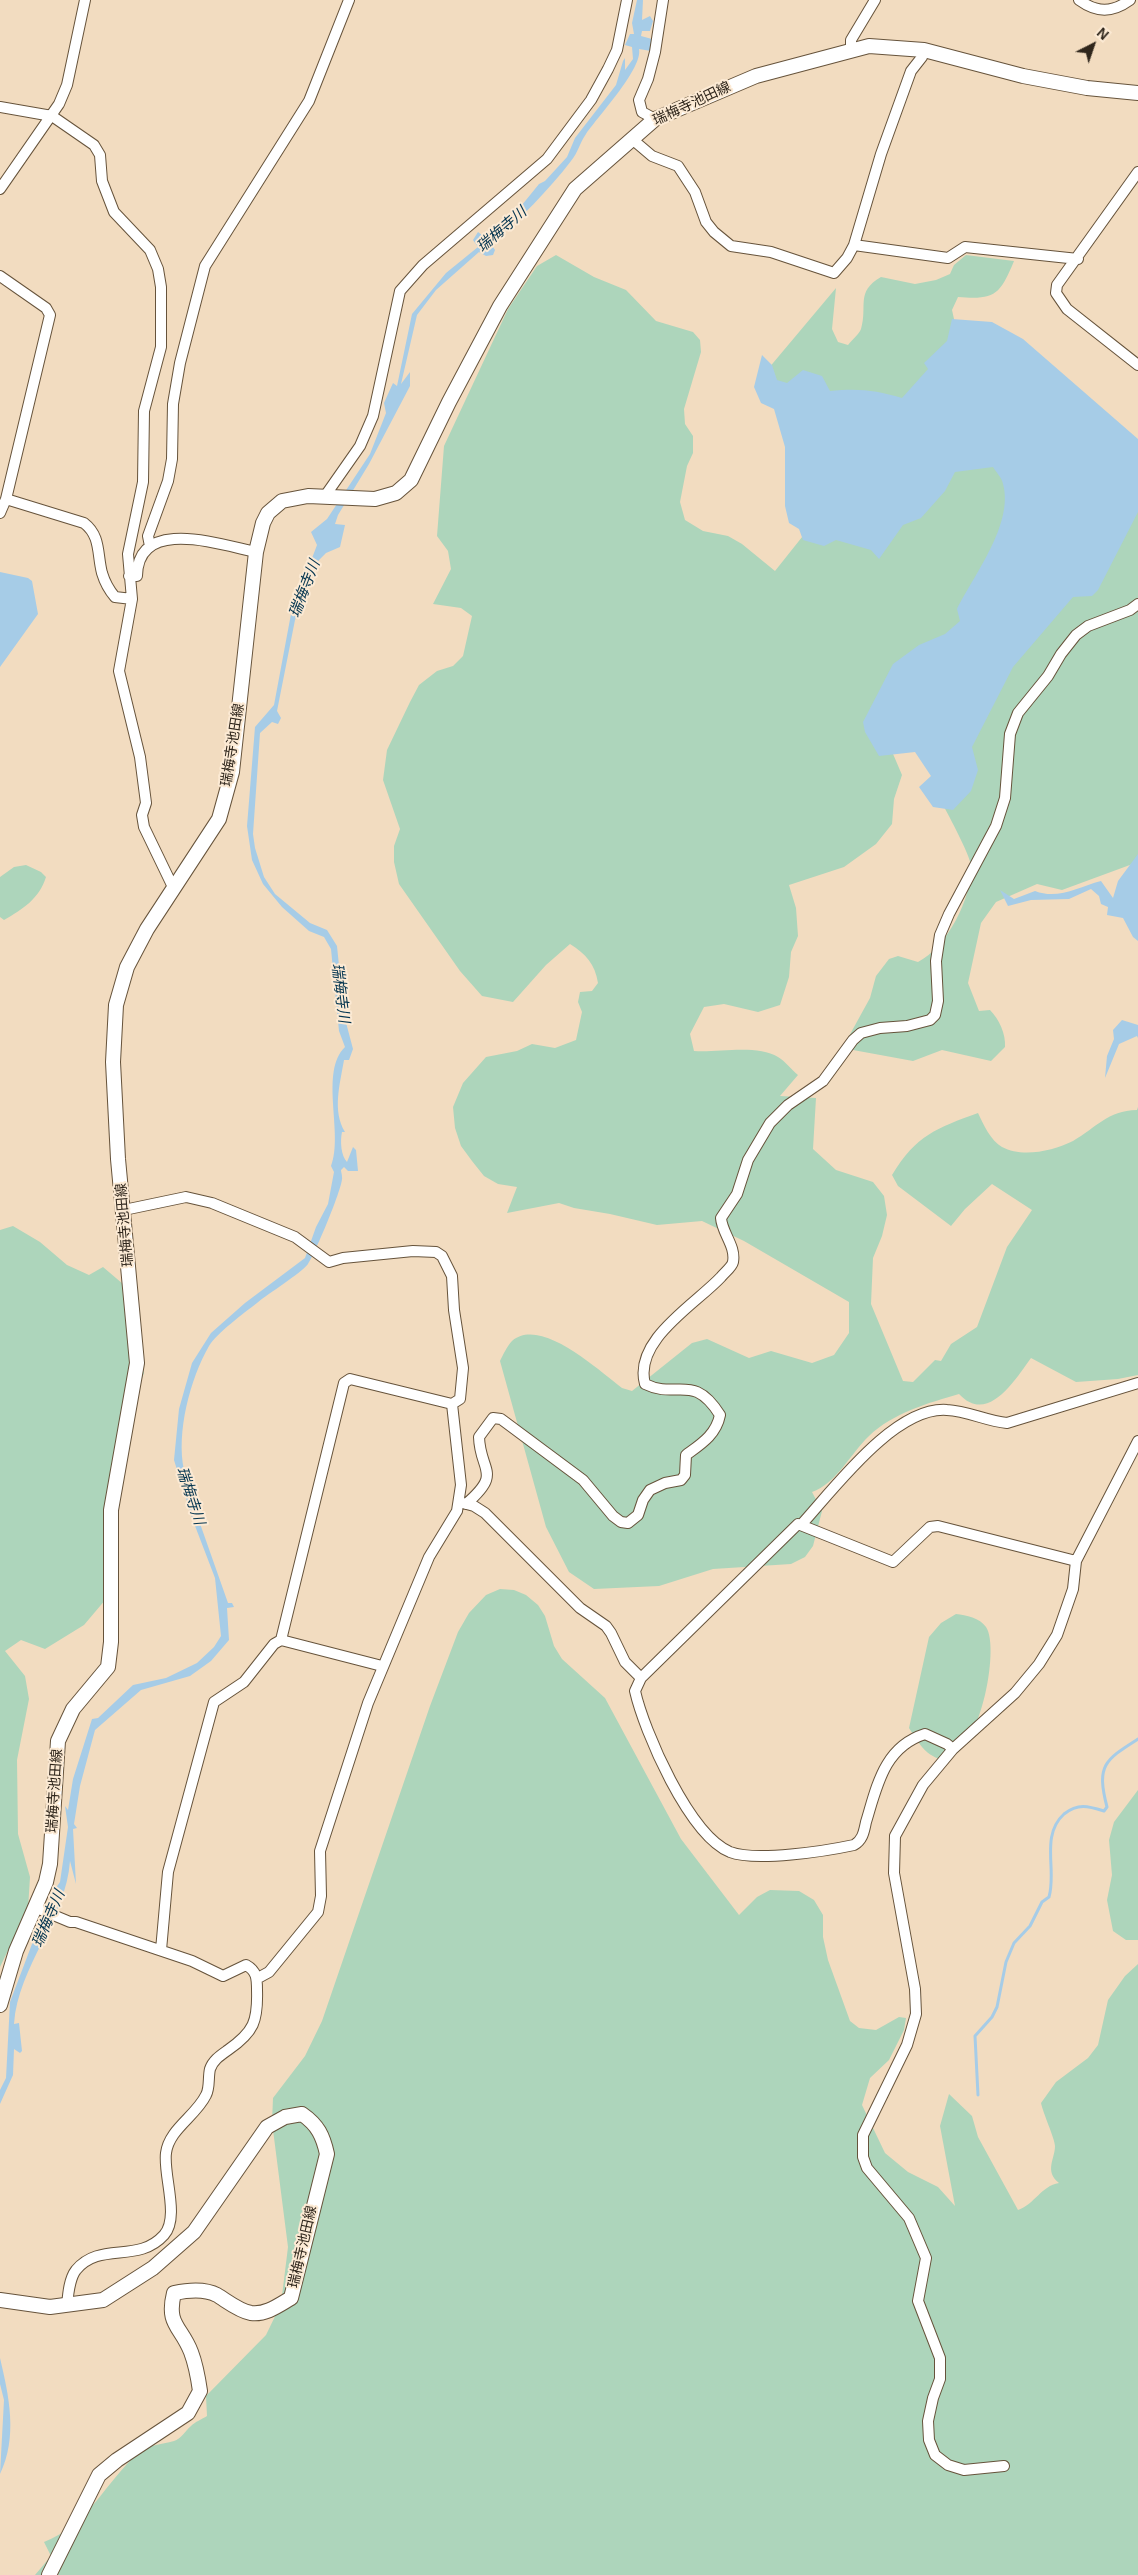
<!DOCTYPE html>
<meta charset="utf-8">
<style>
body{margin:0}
#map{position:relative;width:1138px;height:2575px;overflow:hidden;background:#f2dcc0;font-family:Helvetica,sans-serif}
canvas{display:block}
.north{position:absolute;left:1068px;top:20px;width:50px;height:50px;-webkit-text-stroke:4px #fcead4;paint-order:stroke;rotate:41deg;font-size:14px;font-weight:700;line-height:20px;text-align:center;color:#2f261c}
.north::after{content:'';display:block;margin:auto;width:18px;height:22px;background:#2f261c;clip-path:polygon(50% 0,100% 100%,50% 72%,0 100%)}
</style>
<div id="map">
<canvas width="1138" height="2575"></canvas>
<div class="north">N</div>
</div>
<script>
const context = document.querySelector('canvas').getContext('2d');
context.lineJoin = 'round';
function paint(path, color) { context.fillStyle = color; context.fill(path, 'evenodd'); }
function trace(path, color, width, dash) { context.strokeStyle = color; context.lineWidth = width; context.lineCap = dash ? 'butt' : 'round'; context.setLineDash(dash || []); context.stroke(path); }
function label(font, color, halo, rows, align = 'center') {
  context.font = font + ' Helvetica,"Noto Sans JP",sans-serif'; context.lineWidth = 4; context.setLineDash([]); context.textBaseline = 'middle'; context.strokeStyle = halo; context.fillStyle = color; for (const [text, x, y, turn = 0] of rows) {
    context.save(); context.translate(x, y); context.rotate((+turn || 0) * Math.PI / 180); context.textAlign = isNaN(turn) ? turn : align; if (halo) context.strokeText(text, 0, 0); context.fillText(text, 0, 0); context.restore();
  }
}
paint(new Path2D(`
 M556,255L594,277L626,290L656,321L693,332L700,340L701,352L684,409L685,424L693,436V453L687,466L680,502L685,520L703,531L728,536L742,544L775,571L814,522L964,454L1004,462L1019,505L975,624L879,721L902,775L894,799L892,824L876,844L844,867L789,885L796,908L798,936L791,952L789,977L780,1005L758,1012L724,1004L704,1007L690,1034L694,1051C717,1053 757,1044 778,1057C785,1061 792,1070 798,1075L780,1096L816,1098L813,1149L836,1170L873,1182L884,1196L887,1215L882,1236L873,1258L871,1304L903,1381L913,1382L935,1360L941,1361L951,1344L977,1327L1007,1247L1032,1210L992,1184L965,1209L951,1226L898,1186L892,1175C916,1135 937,1128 978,1113C983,1124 991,1141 1002,1147C1022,1158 1053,1151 1073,1141C1097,1127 1107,1111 1137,1110L1138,1107V1375L1118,1379L1076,1382L1031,1358C1015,1380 988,1425 959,1394C928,1403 893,1413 869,1436C851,1453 836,1484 812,1492L822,1511L813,1546L805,1557L791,1564L713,1569L659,1586L594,1589L569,1572L546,1527L500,1361C503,1355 507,1346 512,1341C541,1316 599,1371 622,1388L632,1391L692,1343L707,1339L749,1358L771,1351L812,1363L834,1355L849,1333V1302L744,1241L702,1221L657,1225L610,1214L574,1208L559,1203L507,1213L517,1187L498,1184L484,1176L472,1161L461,1146L455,1128L453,1107L463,1083L486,1057L517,1051L532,1044L555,1048L576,1040L582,1012L578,1002L580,992L592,991L598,983C595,964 586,954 570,944L546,965L513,1002L482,996L460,971L399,884L394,862V846L400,829L383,780L387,750L410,702L419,685L437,671L453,666L463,656L472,616L461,608L433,604L451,569L448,551L437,536L444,446L508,309L537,266Z
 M966,255L1014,261C1000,295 995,300 958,297L952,310L956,328L920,389L894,404L781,386L768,369L836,288L832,329L838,342L848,345C852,340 859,334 861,329C868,306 855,292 881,277L915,284L936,280L950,274L954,265Z
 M1138,483V862L1062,890L1037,884L996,902L981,923L968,983L979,1011L990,1010C999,1019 1006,1034 1005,1047L991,1061L942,1050L913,1061L853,1050L848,1038L870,998L876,976L889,959L898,956L918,962C947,947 972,898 971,866C971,856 945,809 939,797L995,681Z
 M26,865L41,872L46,877C39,899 23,909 4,920L0,917V877L14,867Z
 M13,1226L40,1242L67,1265L89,1275L103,1267L123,1284L144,1373L112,1461L106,1599L84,1625L45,1649L21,1640L5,1651L25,1676L29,1699L17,1760L18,1834L30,1877L28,1909L0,1967V1230Z
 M500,1589L514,1590L526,1595L538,1605L545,1616L554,1646L562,1659L605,1698L681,1839L739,1915L757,1897L770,1890L799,1891L814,1900L823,1915V1937L828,1960L850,2021L859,2028L876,2030L899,2017L906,2018L904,2030L889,2060L870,2078L862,2105L885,2153L908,2172L938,2187L955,2206L940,2126L949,2094L972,2116L978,2137L1018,2210C1035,2204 1041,2186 1059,2183C1044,2171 1055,2159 1055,2146C1055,2139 1043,2113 1041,2103L1056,2082L1088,2058L1098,2045L1108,2000L1125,1976L1138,1964V2575H35L51,2556L44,2542C88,2525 105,2483 138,2453C148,2444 161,2445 174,2441C181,2439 185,2431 191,2426C195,2422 202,2419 207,2416L206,2396L266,2335L281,2304L288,2247L272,2122L273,2098L305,2056L322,2021L430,1706L458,1632L469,1613L486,1595Z
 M956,1614C966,1615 980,1618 986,1627C1003,1651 971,1802 922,1747C917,1741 913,1734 909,1728L929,1637L941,1623Z
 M1138,1790V1940H1126L1113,1931L1107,1900L1112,1875L1109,1840L1114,1822Z`), '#add5bb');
paint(new Path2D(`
 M637,0H643L642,20L650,16L653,21L650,31H642L641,36L652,39L651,51L639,49C643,68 600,114 586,134C580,142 578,153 571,161C548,191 520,219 491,244L495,250L493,255L486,256L479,252L436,290L417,315L401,384L410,372V386L369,464L338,515L335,524L345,525L340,547L326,553L319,560L295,620L277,711L281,718L278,724L272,722L260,733L253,834L255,848L264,877L275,894L310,923L327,930L337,946L344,1015L353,1049L349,1060H344C340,1084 332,1111 345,1132H342C340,1141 341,1156 347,1162L353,1147L356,1150L358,1171H348L344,1167L341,1170C341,1172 342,1174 342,1177C344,1185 314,1256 308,1264C300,1274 269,1293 257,1303C244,1313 217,1333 209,1346C190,1379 176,1433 184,1470C186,1480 191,1494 196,1502C200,1510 205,1513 207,1522L197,1515L228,1603H232L234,1607L227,1608L229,1640L211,1661L190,1676L141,1690L95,1730L80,1786L74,1824L77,1828L73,1829L76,1884L70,1861C66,1919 18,1966 14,2024L19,2023L22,2051L20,2053L14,2049L13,2075L0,2104V2090L6,2078L10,2002L32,1944L49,1909L53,1892L60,1882L68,1827L65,1806L68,1810L73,1779L92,1719L98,1718L133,1685L166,1678L197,1663L214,1647L221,1636L215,1578L192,1518L174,1460L179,1409L192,1363L211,1333L245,1303L305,1258L316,1227L328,1204L334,1172L331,1166C344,1134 319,1072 345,1047L339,1031L331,949L324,937L309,931L282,907L263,884L252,860L247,826L255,727L274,705L291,614L317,545L311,532L327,519L370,454L386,413L384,403L393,383L397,386L412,314L446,273L478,247L473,240L478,232L487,239L509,221L539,184L545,181L567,157L575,138L616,85L623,61L625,58V70L633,59L632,47L625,45L630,34H634L632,23Z
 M952,319L992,322L1023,339L1138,439V512L1098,590L1092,596L1073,597L1013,667L972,747L978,770L971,791L953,810L933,807L919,787L931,776L915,752L879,756L865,732L863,722L893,664L919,645L945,634L960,621L957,609C974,575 1014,524 1003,484C1002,478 996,472 993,467L955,472L945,491L921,518L903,525L879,559L871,550L836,540L824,546L803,540L799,529L789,523L785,506V447L774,409L761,403L754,387L762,355L772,365L777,380L787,383L803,370L822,376L830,391C858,388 876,390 902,398L928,369L924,363L947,341Z
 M0,572L28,578L32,581L38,614L0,667Z
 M1138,854V941L1133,937L1123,918L1107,915L1108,907L1101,904L1099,896L1091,889L1069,899L1031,900L1008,906L1000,890L1014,899L1035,891C1058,900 1078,887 1101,881L1113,898L1118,881Z
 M1122,1020L1138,1025V1038L1137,1036L1119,1044L1105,1078L1107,1056L1114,1039L1113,1030Z
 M0,2358C9,2396 18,2437 0,2474L4,2400L0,2384Z`), '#a6cce7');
trace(new Path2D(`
 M978,2095L975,2036L992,2017L997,2007L1006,1962L1014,1943L1030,1926L1042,1902L1049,1897C1057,1870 1040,1836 1064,1814C1078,1803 1088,1806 1104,1811L1107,1807C1096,1765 1105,1760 1138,1739`), '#a6cce7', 3);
const minor = new Path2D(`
 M1079,0C1097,13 1112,13 1130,0
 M851,50V40L875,0
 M0,107L52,116L94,145L100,155L102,181L114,212L150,250L158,269L161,287V347L144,411L143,482L128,554L132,599L119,671L140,757L146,803L142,815L144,827L171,883L174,886
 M655,119L642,112L639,100L648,79L655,52L663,0
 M632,139L652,156L678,166L695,192L706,222L714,232L731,246L771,252L834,273L847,258L854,245L881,154L911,71L922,57L924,50
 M1138,172L1057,285L1056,293L1067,309L1138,365
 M0,189L59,104L67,85L85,0
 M854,245L948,258L965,247L1078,259
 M0,276L46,308L50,315L6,499L0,513
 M325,496L360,446L373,416L400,291L423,265L547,159L591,100L608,69L617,50L627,0
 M6,499L84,523C101,536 97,554 102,573C105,583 109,590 115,597L132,599
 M150,546L148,536L168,481L172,459L173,404L180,363L205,266L309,101L349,0
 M129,576H137C138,516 221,545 256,552
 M124,1210L186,1197L212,1203L295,1237L329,1262L343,1258L413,1251L436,1252L442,1256L452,1276L454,1310L463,1368L460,1399L452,1404L350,1379L344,1383L281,1640
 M463,1503L474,1506L485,1513L580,1608L606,1626L611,1633L625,1662L641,1678
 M466,1504C503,1472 480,1472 479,1437L493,1418L501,1419L583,1480L613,1516L621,1522L628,1523L638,1515L643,1500L650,1490L665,1483L681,1480L685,1475L686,1455C701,1444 716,1435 720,1415C693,1372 677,1400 645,1384C633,1340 696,1304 721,1277C725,1272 732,1267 733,1262C736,1246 722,1233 721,1218L737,1194L748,1160L770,1123L788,1105L823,1081L853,1040L861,1033L880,1028L907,1026L930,1020L935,1015L938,1001L936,961L940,935L949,914L996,826L1005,798L1010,734L1018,713L1048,676L1061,654L1076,635L1088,626L1130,610L1138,604
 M801,1525C834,1489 895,1406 947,1410C968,1411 986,1421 1007,1423L1138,1383
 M953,1749L947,1744L925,1734C884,1747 877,1786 866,1822C864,1831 863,1840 854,1845C826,1851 756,1862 730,1852C689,1835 644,1731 635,1691L641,1678L798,1524L893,1562L930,1527L938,1526L1076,1561
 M34,1907L70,1922H76L192,1961L223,1976L246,1965C257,1971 257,1979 257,1990C258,2021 254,2032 228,2050C221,2055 213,2060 210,2069C208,2077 210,2088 206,2095C196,2116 169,2129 166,2153C163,2175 180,2217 164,2235C138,2264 100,2241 76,2270C69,2279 68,2295 67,2306
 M161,1950L168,1872L214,1702L244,1682L274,1644L281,1640L382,1666
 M258,1978L269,1972L318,1912L321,1896L320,1851L368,1703L429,1557L457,1511L461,1485L452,1404
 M1004,2466L964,2470L948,2465L935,2455L929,2440L928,2421L933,2398L940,2379V2358L918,2301L926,2258L909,2218L867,2168L863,2157V2135L907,2045L916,2014L915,1989L894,1873L895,1836L923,1785L953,1749L1015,1693L1039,1664L1057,1635L1073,1589L1076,1561L1138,1441`);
const secondary = new Path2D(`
 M0,2005L16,1951L46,1882L50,1864L58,1741L73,1709L108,1667L111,1642V1510L137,1363L118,1159L113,1062L116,1005L127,967L147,929L219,819L232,772L256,552L263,523L268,513L282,501L308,496L375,499L396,493L411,480L449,402L500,306L575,189L655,119L756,76L869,46L924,50L1023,76L1087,88L1138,93
 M0,2300L50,2307L103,2300L153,2268L194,2232L267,2127L285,2117L302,2114C318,2125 323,2136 327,2154L291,2298C279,2305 266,2315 251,2313C239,2311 227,2301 217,2295C204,2288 188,2290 174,2293C166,2325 181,2326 191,2352C196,2365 198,2377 200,2391L188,2413L117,2460L99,2475L49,2575`);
trace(minor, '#66533b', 12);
trace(secondary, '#66533b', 16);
trace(minor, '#fff', 10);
trace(secondary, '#fff', 14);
label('14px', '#2f261c', '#fcead4', [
 ["瑞梅寺池田線",692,104,-25],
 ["瑞梅寺池田線",233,745,-81],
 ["瑞梅寺池田線",125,1225,-95],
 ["瑞梅寺池田線",55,1791,-86],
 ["瑞梅寺池田線",303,2247,-77]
]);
label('italic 15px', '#03344f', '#fcead4', [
 ["瑞梅寺川",502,230,-41],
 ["瑞梅寺川",305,589,-69],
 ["瑞梅寺川",340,993,83],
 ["瑞梅寺川",190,1496,72],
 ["瑞梅寺川",49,1919,-67]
]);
</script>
